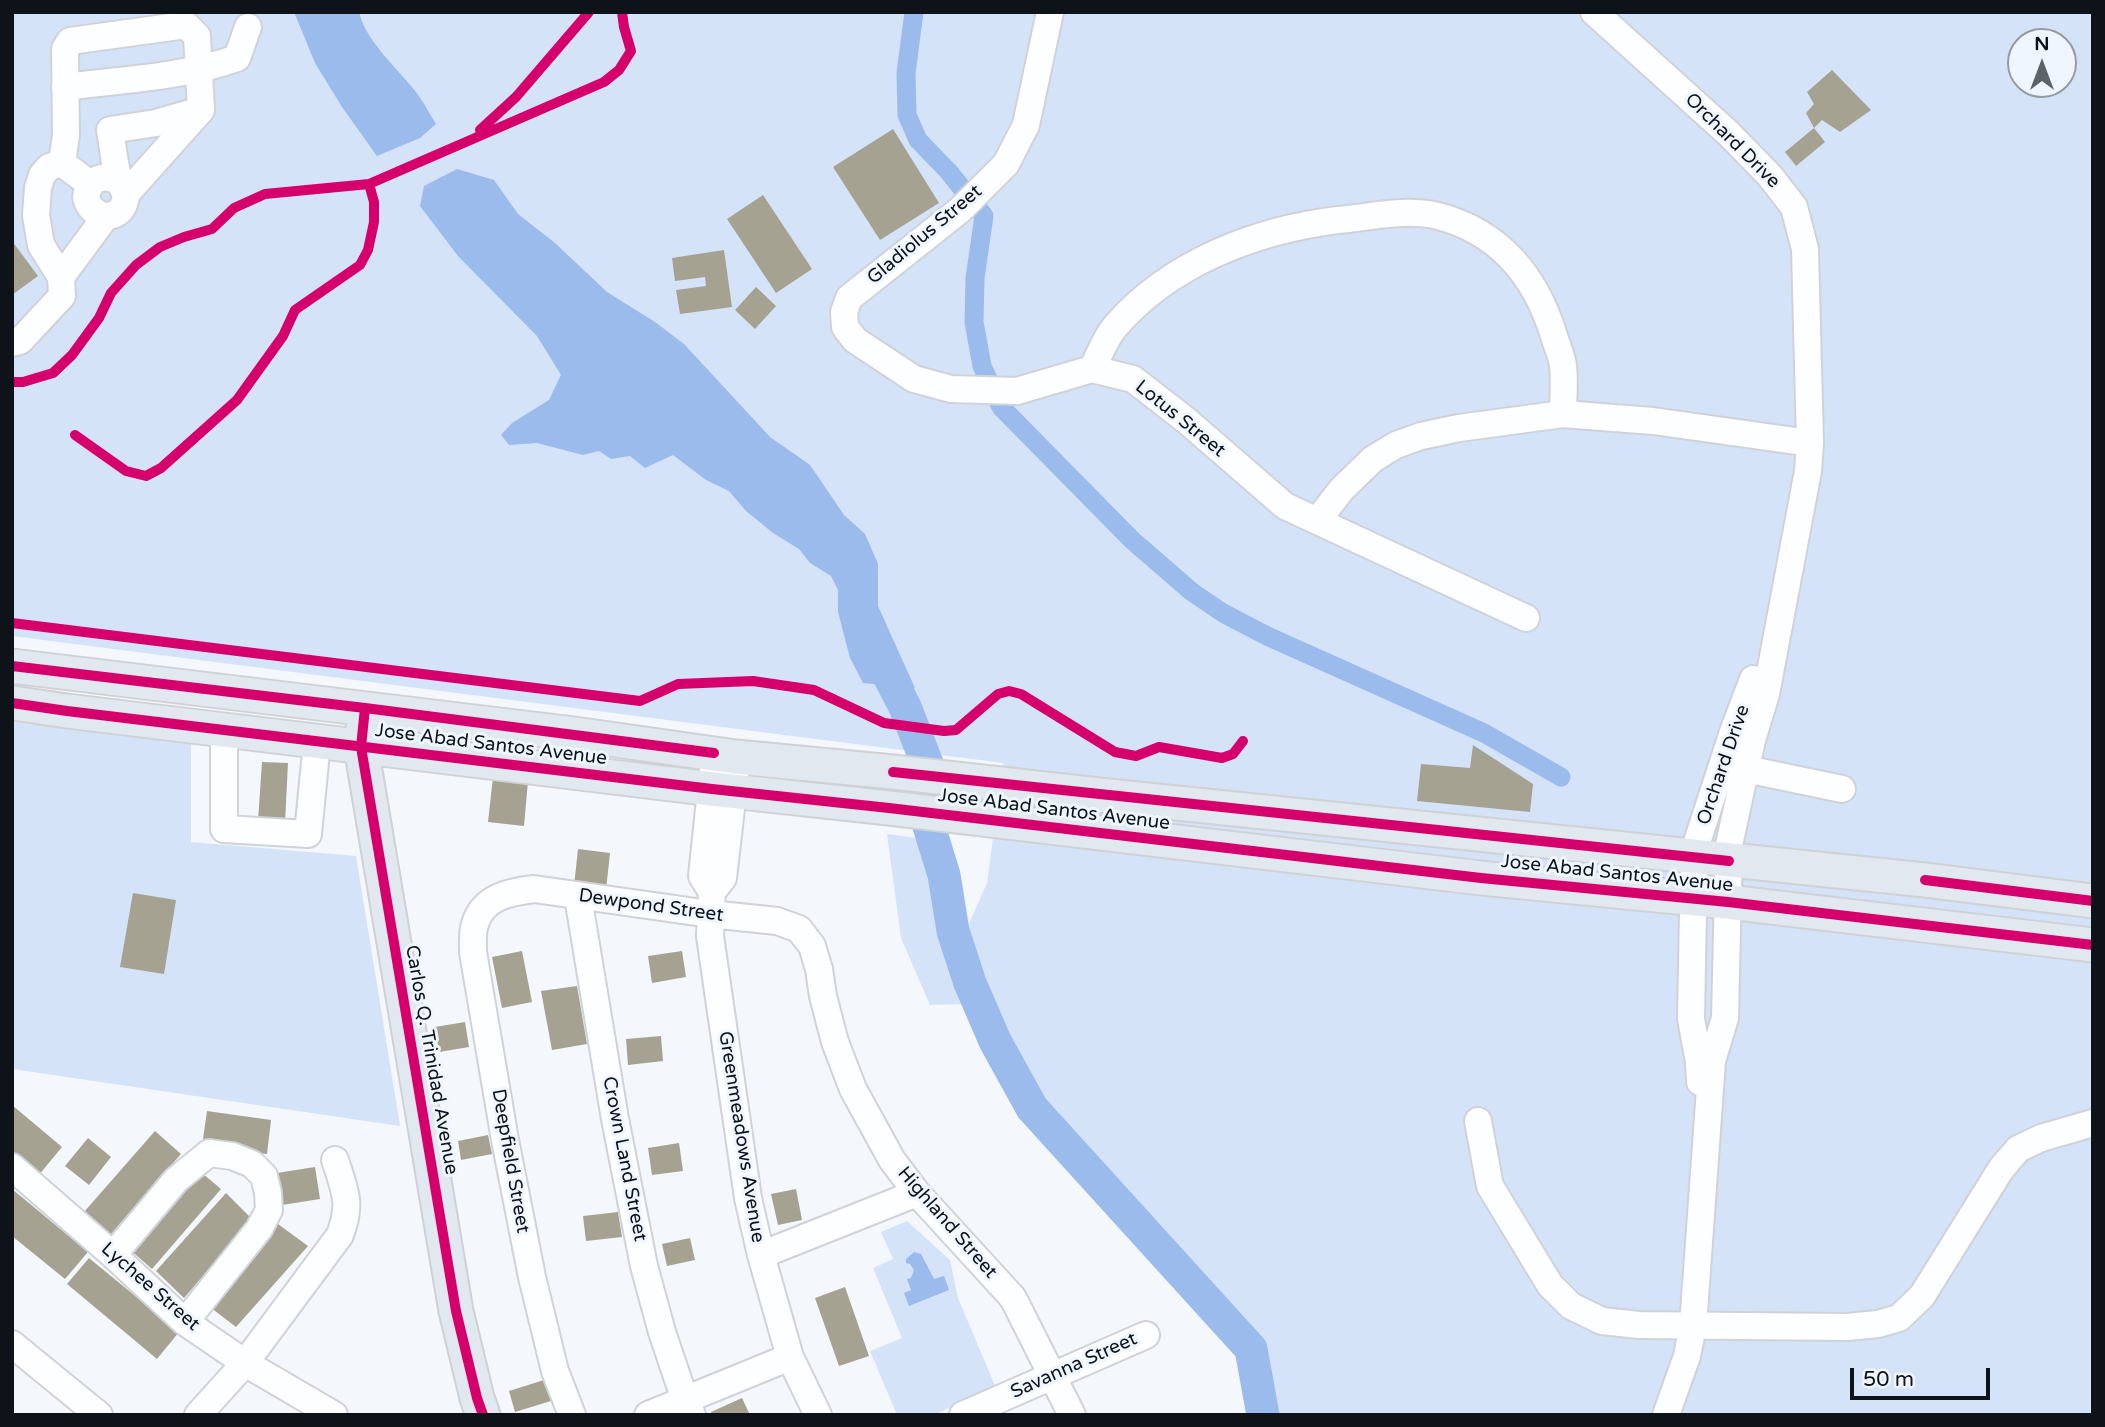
<!DOCTYPE html>
<style>
body{margin:0}
#map{position:relative;width:2105px;height:1427px;overflow:hidden;background:#f4f7fc;font-family:"Varela Round",sans-serif}
canvas{display:block}
.frame{position:absolute;inset:0;border:14px solid #0e131a;pointer-events:none}
.north{position:absolute;left:2007px;top:28px;width:70px;height:70px;box-sizing:border-box;background:#f0f6ff;border:2px solid #969ba3;border-radius:50%;rotate:0deg;font-size:19px;font-weight:700;line-height:28px;text-align:center;color:#0e131a}
.north::after{content:'';display:block;margin:auto;width:24px;height:32px;background:#5e6369;clip-path:polygon(50% 0,100% 100%,50% 72%,0 100%)}
.scale{position:absolute;left:1850px;top:1368px;width:140px;height:32px;box-sizing:border-box;border:4px solid #0e131a;border-top:0;padding-left:9px;font-size:21px;line-height:24px;white-space:nowrap;color:#0e131a;-webkit-text-stroke:5px #f0f6ff;paint-order:stroke}
</style>
<div id="map">
<canvas width="2105" height="1427"></canvas>
<div class="frame"></div>
<div class="north">N</div>
<div class="scale">50 m</div>
</div>
<script>
const context = document.querySelector('canvas').getContext('2d');
context.lineJoin = 'round';
function paint(path, color) { context.fillStyle = color; context.fill(path, 'evenodd'); }
function trace(path, color, width, dash) { context.strokeStyle = color; context.lineWidth = width; context.lineCap = dash ? 'butt' : 'round'; context.setLineDash(dash || []); context.stroke(path); }
function label(font, color, halo, rows, align = 'center') {
  context.font = font + ' "Varela Round",sans-serif'; context.lineWidth = 6; context.setLineDash([]); context.textBaseline = 'middle'; context.strokeStyle = halo; context.fillStyle = color; for (const [text, x, y, turn = 0] of rows) {
    context.save(); context.translate(x, y); context.rotate((+turn || 0) * Math.PI / 180); context.textAlign = isNaN(turn) ? turn : align; if (halo) context.strokeText(text, 0, 0); context.fillText(text, 0, 0); context.restore();
  }
}
paint(new Path2D(`
 M12,12H2093V1415H1279L1259,1343L1042,1095L996,1009L968,926L987,883L1003,763L12,636ZM2021,42H2063V84H2021Z
 M12,722L191,744V842L356,856L400,1126L12,1069Z
 M887,834L924,839L970,1004L930,1005L901,938Z
 M907,1221L950,1260L958,1298L996,1388L933,1415H897L870,1351L902,1338L873,1268L893,1259L881,1232Z`), '#d5e3f9');
paint(new Path2D(`
 M294,12H359C365,39 394,65 411,86C421,97 428,111 436,124L420,138L377,156L342,107L315,63Z
 M457,169L494,180L518,214L555,243L607,292L655,322L684,344L770,437L810,465L844,515L865,534L878,564V606L915,688L863,683L850,658L838,612V590L831,576L810,563L799,549L773,533L746,511L729,491L706,480L673,455L645,468L630,456L611,459L599,451L583,455L537,443L509,445L501,435L512,423L549,400L561,375L537,336L458,256L420,206L424,186Z
 M914,1252L921,1254L934,1279L944,1276L949,1290L909,1306L904,1293L911,1290L907,1279L911,1278L914,1270L910,1264L906,1263V1259Z`), '#9bbbed');
trace(new Path2D(`
 M914,12L906,73L907,115L918,140L949,172L984,216L975,278L974,322L982,366L1001,407L1132,540L1192,592L1223,613L1267,636L1484,733L1561,777`), '#9bbbed', 19);
trace(new Path2D(`
 M874,647L905,707L928,766L927,820L944,875L953,931L970,983L995,1041L1032,1108L1251,1349L1263,1415`), '#9bbbed', 33);
paint(new Path2D(`
 M1832,70L1871,110L1840,132L1822,120L1814,128L1806,113L1814,104L1807,92Z
 M1814,128L1825,142L1796,166L1785,152Z
 M893,129L939,203L880,240L833,167Z
 M763,195L812,269L776,293L727,219Z
 M12,241L38,276L12,295Z
 M724,250L732,307L680,314L676,290L706,286L705,277L675,281L672,258Z
 M756,287L776,306L755,329L735,310Z
 M1473,745L1533,784L1530,812L1417,801L1421,764L1470,768Z
 M262,762L288,763L285,823L258,821Z
 M493,777L528,781L524,826L488,822Z
 M578,849L610,853L606,890L574,886Z
 M133,893L176,900L164,974L120,967Z
 M522,951L532,1002L502,1008L492,957Z
 M682,951L686,977L652,983L648,956Z
 M577,986L587,1044L552,1050L541,991Z
 M465,1022L469,1047L439,1052L435,1027Z
 M661,1036L663,1061L628,1065L626,1039Z
 M12,1105L62,1147L38,1176L12,1154Z
 M207,1111L271,1120L267,1154L202,1146Z
 M155,1131L181,1154L110,1235L84,1212Z
 M488,1135L492,1154L461,1160L458,1141Z
 M88,1138L111,1157L89,1185L65,1166Z
 M679,1143L683,1171L652,1175L648,1148Z
 M315,1167L320,1199L282,1205L277,1173Z
 M196,1168L221,1189L152,1269L127,1247Z
 M12,1189L88,1252L65,1279L12,1236Z
 M796,1189L802,1220L778,1225L771,1194Z
 M226,1193L252,1219L184,1298L156,1271Z
 M618,1212L622,1237L586,1241L583,1216Z
 M278,1224L308,1246L236,1327L206,1304Z
 M690,1238L695,1260L667,1266L662,1244Z
 M89,1258L179,1332L157,1359L67,1284Z
 M845,1287L869,1356L839,1366L815,1298Z
 M544,1380L551,1401L515,1412L509,1391Z
 M742,1398L750,1415H712L711,1412Z`), '#a5a291');
const minor = new Path2D(`
 M1050,12L1026,125L1006,164L960,210L849,298L844,312L845,327L855,340L914,379L951,389L1017,391L1092,369L1133,379L1187,421L1285,506L1526,618
 M1594,12L1728,133L1770,176L1794,207L1805,249L1810,443L1808,471L1766,694L1752,740L1729,845L1725,1018L1712,1061L1693,1326L1687,1356L1666,1415
 M65,87C120,80 185,77 237,58L248,27
 M90,184L62,163L66,135L65,49L70,41L186,25L197,36L201,110L156,123L110,130C113,146 114,165 119,180C122,188 127,193 125,201C119,224 90,218 86,197C89,178 104,173 120,182
 M126,194L201,110
 M61,277L106,216
 M12,343L20,341L62,296L61,277L41,245L36,215L38,188L42,175L49,167L62,163
 M1092,369C1099,356 1105,339 1114,328C1169,263 1256,230 1338,220C1370,217 1407,208 1438,216C1500,232 1536,277 1554,336C1557,346 1562,356 1563,366C1565,382 1563,399 1563,414
 M1317,521L1342,489L1373,459L1396,445L1421,436L1459,428L1563,414L1653,421L1810,443
 M224,730V829L308,834L317,742
 M1746,769L1842,789
 M735,774L723,878L712,892L710,936L748,1198L761,1255L790,1357L818,1415
 M712,892L702,876L713,771
 M578,897L615,1119L644,1266L662,1332L685,1400L692,1415
 M1700,1082L1699,1062L1691,1019L1694,858L1697,842L1733,732L1753,679
 M1478,1121L1490,1186L1550,1285L1571,1306L1602,1321L1639,1325L1847,1327L1878,1324L1899,1318L1922,1296L2001,1169L2018,1149L2041,1138L2093,1123
 M12,1167L113,1255L185,1322L245,1363L334,1415
 M113,1255L176,1180L209,1153L232,1156L252,1164L264,1176L268,1193L269,1210L259,1229L185,1322
 M761,1255L917,1193
 M12,1344L99,1415
 M198,1415L245,1363L340,1235C352,1203 345,1191 335,1160
 M572,1415L555,1371L532,1277L505,1140L473,952C473,944 472,932 475,924C483,897 509,892 534,889L710,914L777,921L799,929L812,946L819,969L823,996L835,1042L853,1089L892,1160L917,1193L1013,1298L1072,1415
 M648,1415L790,1357
 M963,1415L1146,1335`);
const major = new Path2D(`
 M12,666L574,734L736,757L893,772L1099,795L1925,880L2093,901
 M12,703L67,711L712,789L889,808L1481,878L1728,902L2093,945
 M363,728L361,747L456,1311L477,1398L483,1415`);
trace(minor, '#cfd3d9', 30);
trace(major, '#d0d1d5', 37);
trace(minor, '#fdfeff', 26);
trace(major, '#e2e8ef', 33);
trace(new Path2D(`
 M480,130L516,97L589,12
 M12,382H23L53,373L72,355L99,318L111,293L136,265L160,247L184,237L212,229L234,208L265,194L369,184L604,82L619,70L631,51L624,27L622,12
 M75,435L126,471L146,476L161,468L237,400L283,336L295,310L360,265L368,250L374,222V202L369,184
 M12,623L640,701L678,684L753,681L814,690L884,723L944,731L956,730L998,694L1009,691L1021,694L1115,752L1136,756L1159,747L1222,758L1233,754L1243,741
 M12,666L365,708L714,753
 M12,703L67,711L712,789L889,808L1481,878L1728,902L2093,945
 M365,708L361,747L456,1311L477,1398L483,1415
 M893,772L1729,861
 M1925,880L2093,901`), '#d6006c', 10);
label('19px', '#0e131a', '#f0f6ff', [
 ["Orchard Drive",1732,141,45],
 ["Gladiolus Street",925,235,-40],
 ["Lotus Street",1180,419,39],
 ["Jose Abad Santos Avenue",491,745,7],
 ["Orchard Drive",1724,765,-71],
 ["Jose Abad Santos Avenue",1054,810,7],
 ["Jose Abad Santos Avenue",1617,874,6],
 ["Dewpond Street",651,906,8],
 ["Carlos Q. Trinidad Avenue",431,1060,80],
 ["Greenmeadows Avenue",741,1137,81],
 ["Crown Land Street",624,1159,79],
 ["Deepfield Street",510,1161,80],
 ["Highland Street",947,1223,49],
 ["Lychee Street",150,1287,41],
 ["Savanna Street",1074,1366,-24]
]);
</script>
